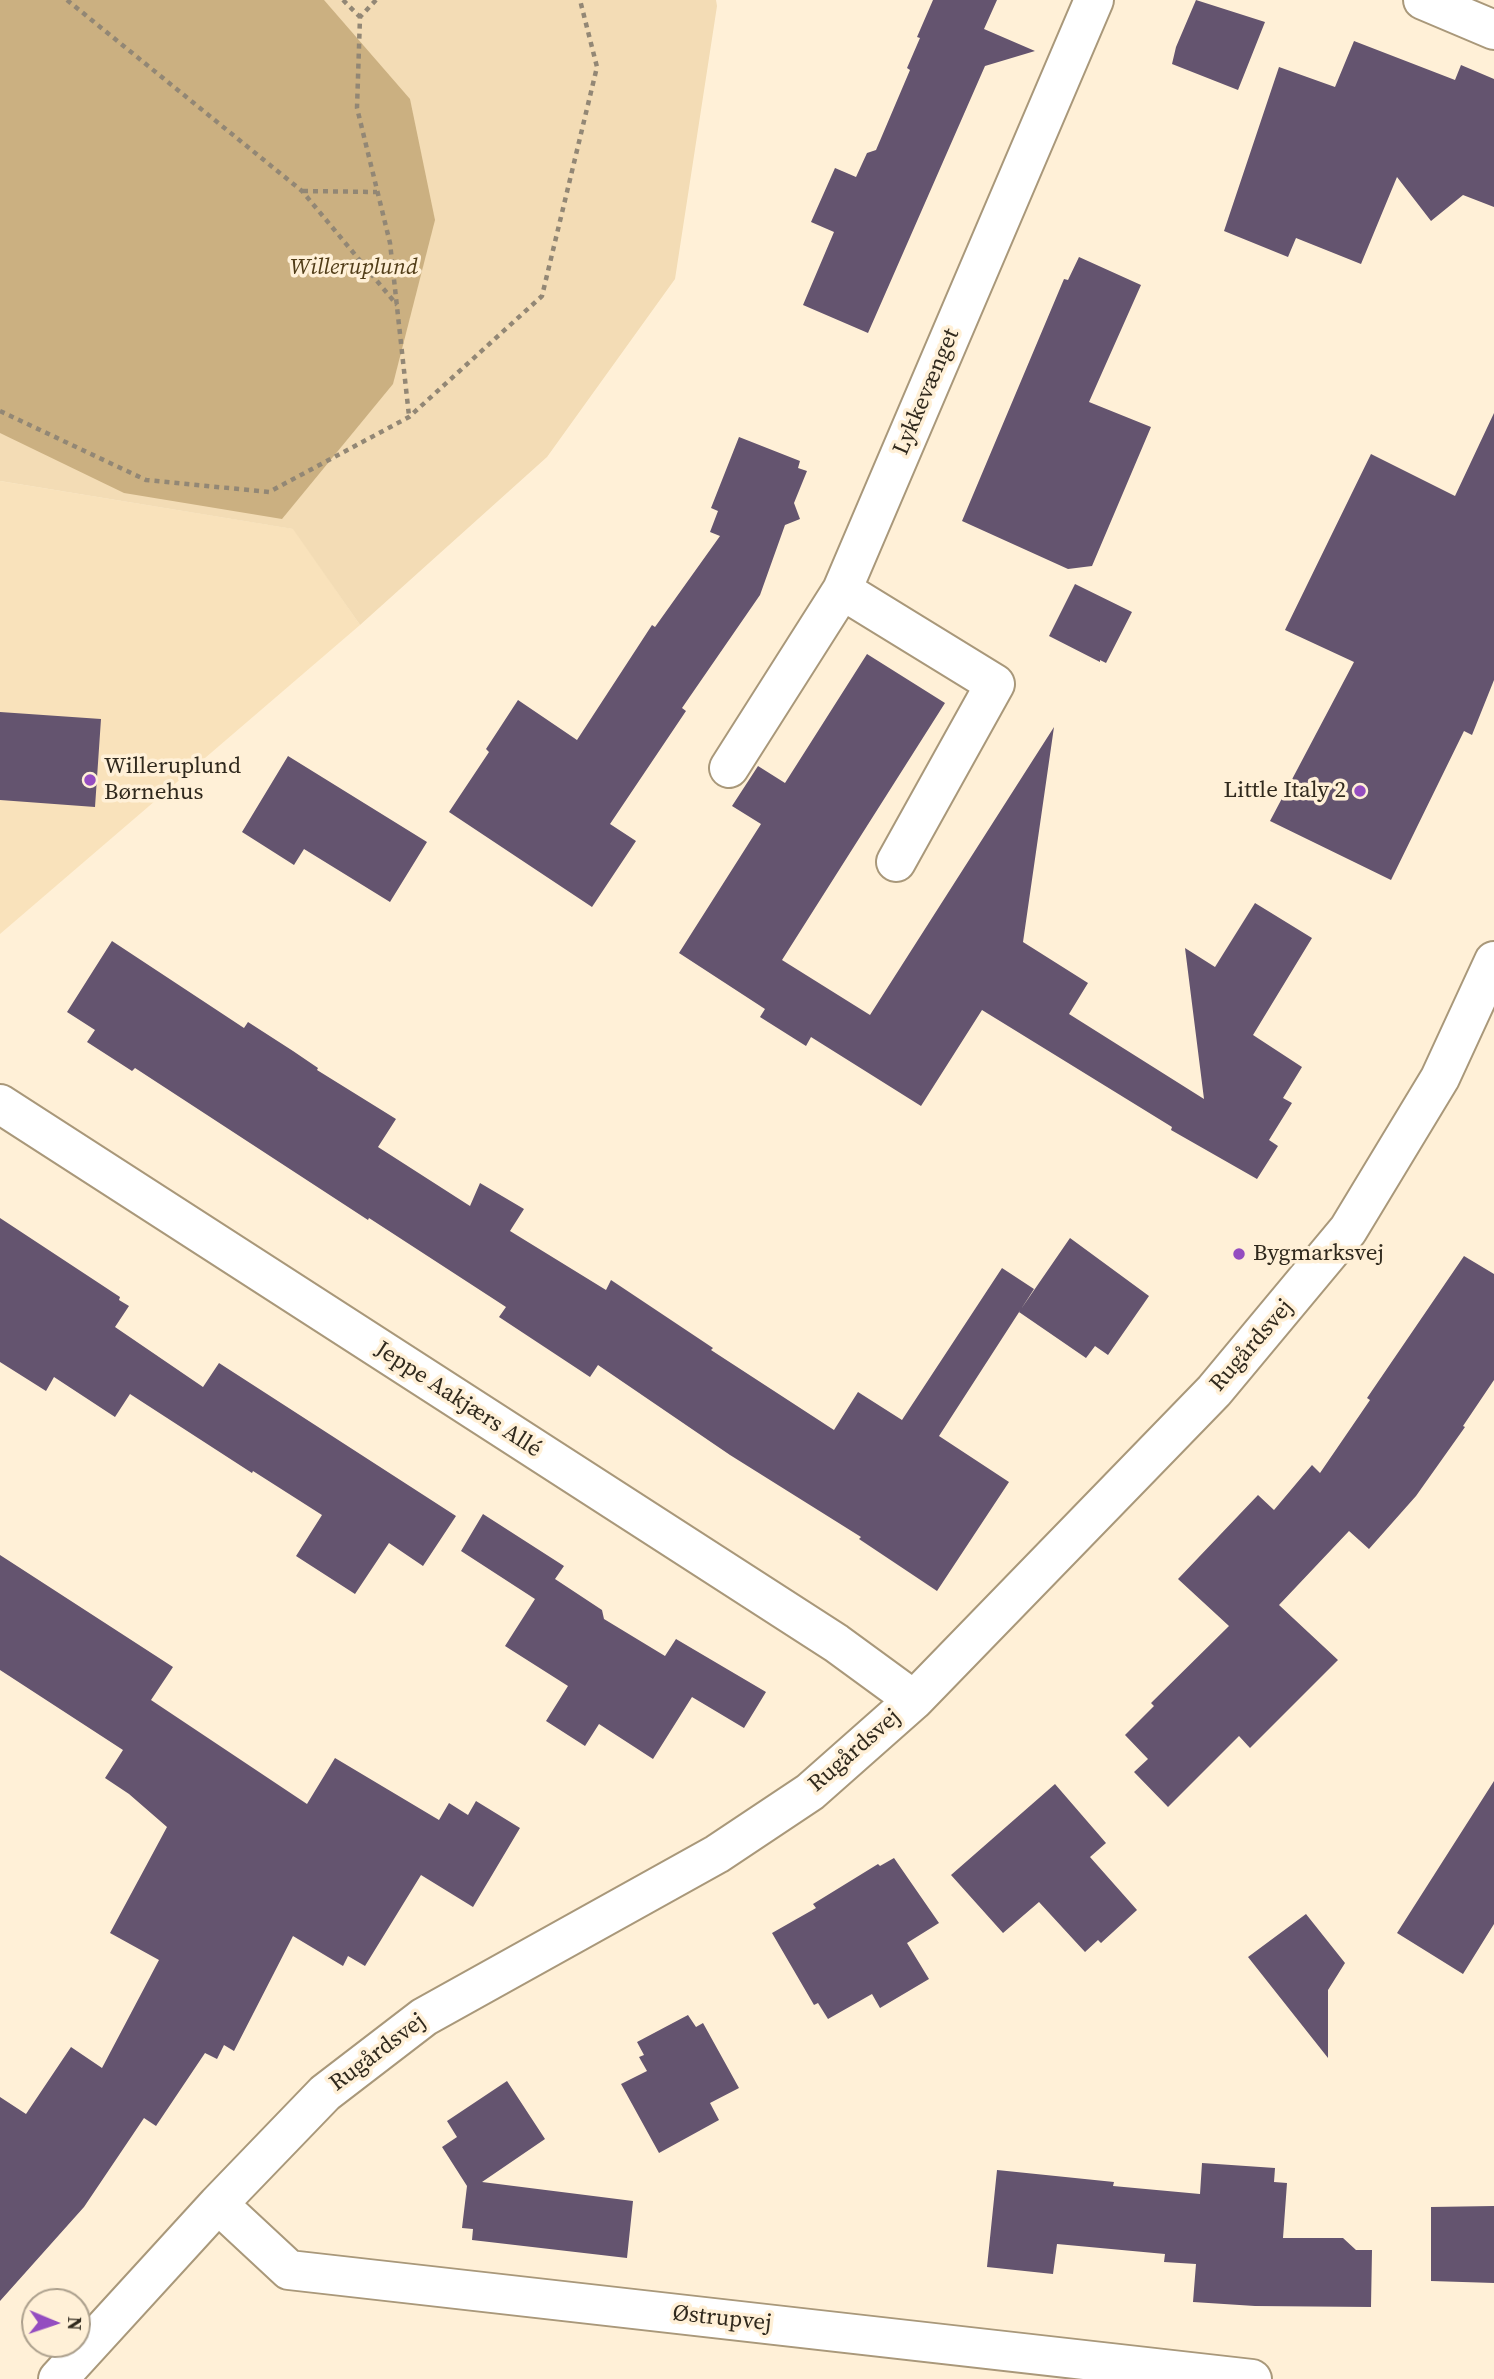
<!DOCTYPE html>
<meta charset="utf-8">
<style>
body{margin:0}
#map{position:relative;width:1494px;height:2379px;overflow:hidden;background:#fff0d7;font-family:"Source Serif 4",serif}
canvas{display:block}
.north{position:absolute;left:21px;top:2288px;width:70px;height:70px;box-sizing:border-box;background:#fff0d7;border:2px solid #aca08d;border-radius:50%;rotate:92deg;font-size:19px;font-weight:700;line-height:28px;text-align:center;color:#30291d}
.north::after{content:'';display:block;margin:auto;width:24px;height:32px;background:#944dc0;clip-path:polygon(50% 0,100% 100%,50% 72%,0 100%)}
</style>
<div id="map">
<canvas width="1494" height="2379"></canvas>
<div class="north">N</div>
</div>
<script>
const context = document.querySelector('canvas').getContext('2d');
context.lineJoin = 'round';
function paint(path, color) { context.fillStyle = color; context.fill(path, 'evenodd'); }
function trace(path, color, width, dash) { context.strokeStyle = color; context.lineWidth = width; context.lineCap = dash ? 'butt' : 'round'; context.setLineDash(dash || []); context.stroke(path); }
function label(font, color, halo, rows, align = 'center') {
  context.font = font + ' "Source Serif 4",serif'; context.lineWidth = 7; context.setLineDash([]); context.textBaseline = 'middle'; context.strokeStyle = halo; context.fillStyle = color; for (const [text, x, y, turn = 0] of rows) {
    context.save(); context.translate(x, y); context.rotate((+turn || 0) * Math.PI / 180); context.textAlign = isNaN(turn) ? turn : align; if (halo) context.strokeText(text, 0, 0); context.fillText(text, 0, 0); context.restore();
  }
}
paint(new Path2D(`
 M0,481L294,529L360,625L0,934Z`), '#f9e2bb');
paint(new Path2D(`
 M0,0H716L717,6L675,279L547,457L360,625L293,529L0,481Z`), '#f3dcb5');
paint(new Path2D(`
 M0,0H324L410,99L435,220L393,384L282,519L124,493L0,433Z`), '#cbb081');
paint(new Path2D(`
 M933,0H997L984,29L1035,51L985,66L868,333L803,305L834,232L811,222L835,168L856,177L867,153L876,150L910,70L907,68L920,38L917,37Z
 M1196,0L1265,22L1238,90L1172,64L1176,47Z
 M1354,41L1455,80L1461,65L1494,79V207L1463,195L1431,221L1397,177L1361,264L1296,238L1288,257L1224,231L1279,67L1335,87Z
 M1079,257L1141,285L1089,402L1151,427L1092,566L1068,569L962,521L1064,279L1068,280Z
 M1494,413V680L1472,735L1464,731L1391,880L1270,821L1354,662L1285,630L1371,454L1455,496Z
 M739,437L800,461L798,468L807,471L794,503L800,519L785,525L760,595L682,708L686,711L610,824L636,841L592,907L449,812L489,752L486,749L518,700L577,740L652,625L655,627L720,536L710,532L718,511L711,508Z
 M1075,584L1132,612L1106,663L1100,660V662L1049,636Z
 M867,654L945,703L782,960L870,1015L1054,727L1023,942L1088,983L1069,1014L1204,1099L1185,948L1215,967L1255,903L1312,938L1253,1035L1302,1067L1283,1098L1292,1103L1269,1140L1278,1146L1257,1179L1171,1130L1172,1127L982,1010L921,1106L811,1037L806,1046L760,1017L765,1009L679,953L761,824L732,806L758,766L785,783Z
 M0,712L101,719L95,807L0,800Z
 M288,756L427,842L390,902L304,849L294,865L242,832Z
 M112,941L244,1028L248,1022L293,1051L318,1068L317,1070L396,1119L378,1147L470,1206L480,1183L524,1209L510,1231L606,1290L611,1280L713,1348L711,1350L834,1430L858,1392L902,1420L1002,1268L1034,1289L939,1436L1009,1482L937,1591L859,1539L861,1537L730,1455L598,1365L590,1377L499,1317L506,1307L369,1218L368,1220L135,1068L132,1071L87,1042L95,1030L67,1012Z
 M0,1218L120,1297L119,1300L129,1306L115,1327L203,1387L219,1363L456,1516L423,1566L389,1543L355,1594L296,1556L322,1515L253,1471L252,1473L130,1394L115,1417L54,1377L46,1391L0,1362Z
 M1070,1238L1149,1296L1108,1355L1095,1346L1086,1358L1019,1312Z
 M1464,1256L1494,1274V1380L1463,1426L1465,1427L1416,1496L1369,1549L1349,1531L1279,1605L1338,1660L1250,1748L1239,1736L1168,1807L1134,1772L1148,1759L1125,1735L1154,1706L1151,1703L1229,1626L1178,1579L1258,1495L1274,1510L1312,1465L1320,1473L1370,1400L1367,1398Z
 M483,1514L564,1566L555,1579L602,1610L604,1619L665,1656L676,1639L766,1692L744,1728L692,1697L653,1759L599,1724L585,1746L546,1721L568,1686L505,1646L535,1599L461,1551Z
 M0,1555L173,1667L151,1700L307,1804L335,1758L439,1820L449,1803L468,1815L476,1801L520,1828L473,1907L421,1875L365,1966L348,1956L343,1966L293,1936L234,2051L224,2045L217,2059L205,2053L156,2126L144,2118L84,2207L0,2301V2097L26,2114L71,2047L102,2068L159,1960L110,1933L167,1827L129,1794L105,1778L123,1750L0,1670Z
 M1494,1781V1924L1463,1974L1397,1933Z
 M1055,1784L1106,1843L1090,1857L1137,1910L1101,1943L1098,1940L1085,1952L1039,1902L1003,1933L951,1875Z
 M894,1858L939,1923L907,1943L929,1979L880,2008L872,1994L828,2019L818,2003L814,2005L772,1933L816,1908L813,1904L878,1864L880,1866Z
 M1306,1914L1345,1963L1328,1990V2058L1248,1957Z
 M688,2015L696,2027L703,2023L739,2088L710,2103L719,2120L659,2153L621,2084L647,2071L639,2057L644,2055L637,2042Z
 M507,2081L545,2139L482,2182L633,2201L627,2258L472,2240L473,2229L462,2228L467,2186L442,2147L457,2137L447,2121Z
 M1202,2163L1275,2168L1274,2182L1287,2183L1283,2238H1343L1356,2250H1372L1371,2307L1255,2306L1193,2302L1196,2264L1164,2262L1165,2254L1057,2244L1053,2274L987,2267L997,2170L1114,2182L1113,2186L1200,2194Z
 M1494,2206V2283L1431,2281V2207Z`), '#64546f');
const minor = new Path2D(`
 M1423,0L1494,30
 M842,590L995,684L896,862
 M729,768L842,590L1094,0
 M0,1104L836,1643L914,1700
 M218,2204L289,2270L1252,2379
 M58,2379L218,2204L325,2093L424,2017L717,1854L810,1792L914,1700L1214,1391L1348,1230L1440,1078L1494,961`);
trace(minor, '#a9987a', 42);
trace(new Path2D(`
 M67,0L302,191L397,305
 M343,0L360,17
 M376,0L360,17L357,108L390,243L409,416
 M303,191L377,192
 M0,411L146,480L269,492L409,417L542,296L597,67L580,0`), '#928775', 4.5, [5, 5]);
trace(minor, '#fff', 38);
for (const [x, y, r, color] of [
 [90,780,7,"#944dc0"],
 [1360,791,7,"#944dc0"],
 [1239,1254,7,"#944dc0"]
]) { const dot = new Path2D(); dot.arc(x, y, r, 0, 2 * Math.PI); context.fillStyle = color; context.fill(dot); trace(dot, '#fff0d7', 2.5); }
label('italic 23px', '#513d18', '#fff0d7', [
 ["Willeruplund",354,268]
]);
label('23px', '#30291d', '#fff0d7', [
 ["Lykkevænget",927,392,-67],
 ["Rugårdsvej",1252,1346,-49],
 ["Jeppe Aakjærs Allé",458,1400,33],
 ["Rugårdsvej",855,1751,-41],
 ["Rugårdsvej",378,2053,-37],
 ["Østrupvej",722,2319,6]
]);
label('23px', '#30291d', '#fff0d7', [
 ["Willeruplund",104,767],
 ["Børnehus",104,793],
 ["Little Italy 2",1346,791,"right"],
 ["Bygmarksvej",1253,1254]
], 'left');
</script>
